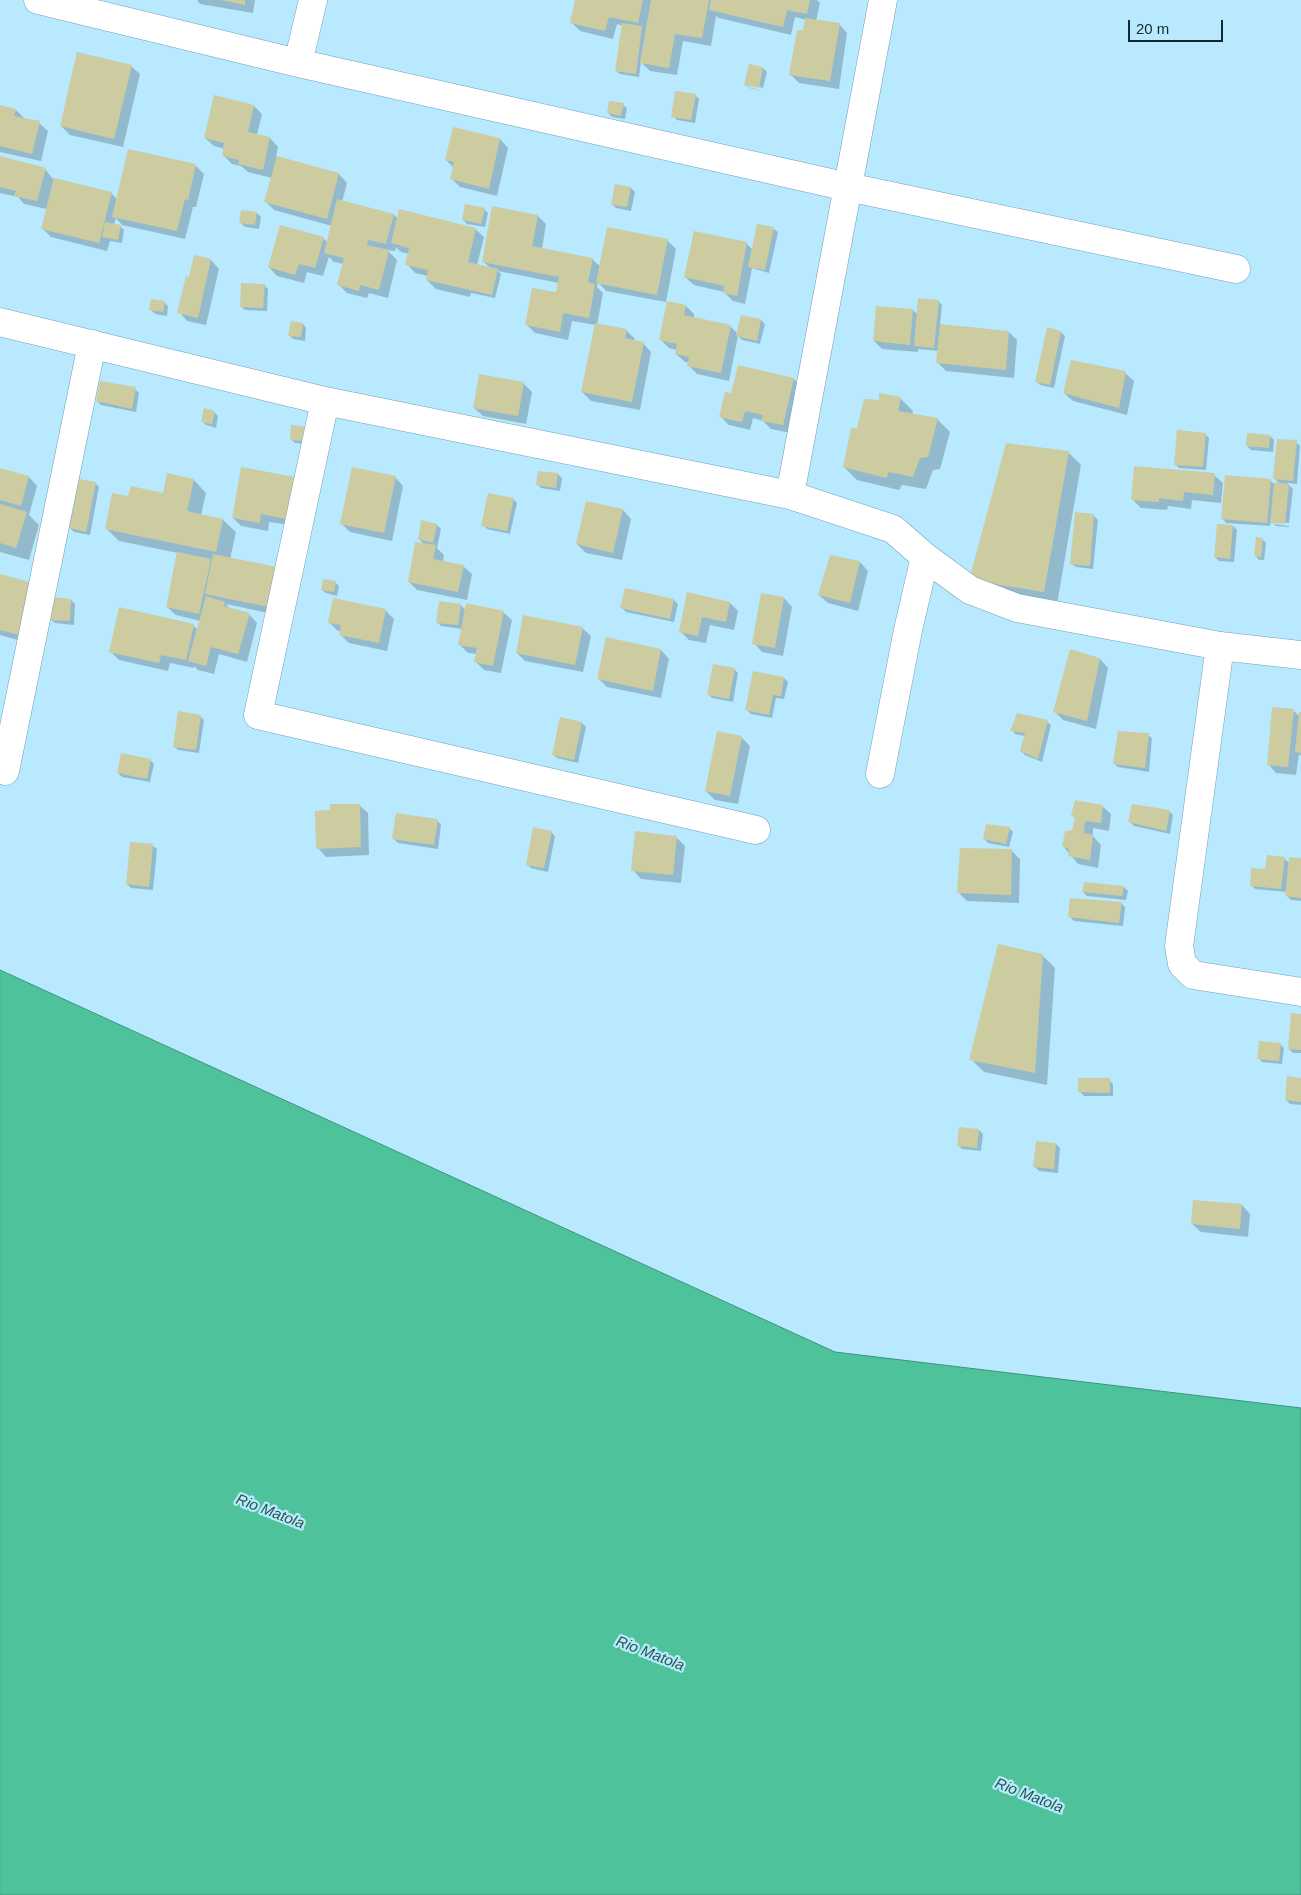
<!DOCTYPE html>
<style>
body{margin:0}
#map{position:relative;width:1301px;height:1895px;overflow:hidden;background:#b8e9ff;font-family:Arial,sans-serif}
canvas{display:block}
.scale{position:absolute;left:1128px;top:20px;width:95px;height:22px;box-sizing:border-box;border:2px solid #152830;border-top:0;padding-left:6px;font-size:15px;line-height:18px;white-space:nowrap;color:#152830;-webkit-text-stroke:4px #b8e9ff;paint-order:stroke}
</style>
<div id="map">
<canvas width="1301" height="1895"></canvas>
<div class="scale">20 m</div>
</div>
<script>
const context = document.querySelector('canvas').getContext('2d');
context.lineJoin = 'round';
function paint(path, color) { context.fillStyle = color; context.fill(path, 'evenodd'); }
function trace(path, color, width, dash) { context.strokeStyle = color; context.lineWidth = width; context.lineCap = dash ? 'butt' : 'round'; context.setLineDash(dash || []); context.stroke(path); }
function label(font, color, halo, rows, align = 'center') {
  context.font = font + ' Arial,sans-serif'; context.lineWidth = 4.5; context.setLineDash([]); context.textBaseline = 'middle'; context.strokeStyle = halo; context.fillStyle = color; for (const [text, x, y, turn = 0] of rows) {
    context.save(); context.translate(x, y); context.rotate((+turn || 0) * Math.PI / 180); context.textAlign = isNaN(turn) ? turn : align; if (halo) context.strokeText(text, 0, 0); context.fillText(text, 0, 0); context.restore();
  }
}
const water = new Path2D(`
 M0,970L835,1352L1301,1408V1895H0Z`);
paint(water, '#4ec29b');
trace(water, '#3d947b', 1);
paint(new Path2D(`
 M197,0H255L253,13L200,4Z
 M577,0H817L820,3L816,21L839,24L847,33L839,89L799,83L790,74L806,20L795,17L791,35L719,18L716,16L711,46L683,41L677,75L650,71L641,62L639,77L620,74L616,71L623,26L617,24L613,39L580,31L571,22Z
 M750,65L763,68L767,72L763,88L748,84V87L763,91L749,88L745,84Z
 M131,66L140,74L123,147L70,135L61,126Z
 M695,95L699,99L695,123L677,120L673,116Z
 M623,105L627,108L625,119L612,117L608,113Z
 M0,106L16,110L24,118L39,123L48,131L41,161L0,152Z
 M254,106L262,114L257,135L270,138L278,147L276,157L339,174L347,183L342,202L394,215L398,219L475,229L484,237L477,265L490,268L483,261L493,207L538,216L546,224L542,249L592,259L601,267L667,240L676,249L666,302L606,291L598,282L597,287L603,293L597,325L626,330L635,339L634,342L643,343L651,352L640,410L591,401L582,392L596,325L572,321L568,340L535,333L527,325L557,293L559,283L498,271L501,274L495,298L471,293L470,297L436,289L427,280L428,276L415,273L407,264L409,254L401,252L396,247L395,251L387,250L397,260L388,298L369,293L367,298L347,293L339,285L344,264L334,262L329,257L323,276L307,272L304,283L277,276L269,267L323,238L328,243L332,226L274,210L266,202L272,178L248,172L241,166L232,164L223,155L225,149L214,146L205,138Z
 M454,129L500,139L508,148L497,196L460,187L452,179L454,168L446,160Z
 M0,158L45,169L53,179L111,193L118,200L196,166L204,174L196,207H193L185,239L122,225L116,218L114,225L120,226L124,230L122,243L110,241L107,251L51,237L42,228L47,209L24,204L18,197L0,193Z
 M616,185L631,188L635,192L631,211L616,208L612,204Z
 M484,209L488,213L485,227L467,224L463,220Z
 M257,213L261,217L259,229L245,227L241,223Z
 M774,229L778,232L769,273L752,268L745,304L733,301L724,292L694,285L685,277L695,233L747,244L753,250Z
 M211,260L219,269L206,325L187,321L179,312L190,278Z
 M264,285L268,289L267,311L245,310L241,306Z
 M938,301L942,305L940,325L1009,332L1017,340L1014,378L946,371L938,363L939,351L918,349V352L882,349L874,341L913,310L918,315Z
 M164,302L168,306L167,316L155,314L151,310Z
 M686,306L694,314V319L730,326L738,334L761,320L765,324L760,344L742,340L738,336L729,381L697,374L689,366V363L685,362L676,354L677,350L669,348L661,340Z
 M303,324L306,328L305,341L293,339L289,335Z
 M1061,332L1065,336L1054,388L1040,385L1036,381Z
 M1125,373L1134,381L1127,415L1073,401L1064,393Z
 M794,379L802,388L791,433L771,429L763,421L753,418L750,430L729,425L720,416L732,395Z
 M523,383L532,392L526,424L483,416L474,408Z
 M135,389L139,393L136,412L101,405L97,401Z
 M900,398L913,411L912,415L937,419L950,432L940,469L933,470L926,489L902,485L899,490L857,480L844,467L880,401Z
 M214,412L218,416L216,428L206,425L202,421Z
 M310,432L309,444L295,443L291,439Z
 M1205,434L1209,438L1206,470L1179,468L1175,464Z
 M1270,436L1274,440L1273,452L1251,450L1247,446Z
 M1296,442L1300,446L1297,484L1287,483L1293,489L1289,523L1274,522V524L1289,526V527L1276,526L1271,521L1270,526L1226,523L1223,519L1270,480L1275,485L1280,484L1274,478Z
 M1068,452L1081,465L1057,604L983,592Z
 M0,469L29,477L37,486L29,515L39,525L29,560L0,552Z
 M242,469L296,526L269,522L268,531L241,526L233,518Z
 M539,472L558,474L562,478L560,491L541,488L537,484Z
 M1214,475L1223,483L1221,503L1192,500L1191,509L1168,506L1167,510L1141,508L1132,499Z
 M395,477L403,486L392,541L350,532L342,524Z
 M194,480L206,493L201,515L223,520L236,532L230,559L282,616L226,604L231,610L249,614L257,623L247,662L219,654L214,674L198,670L194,666V668L170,663L168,671L119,660L110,651L193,625L198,630L200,621L176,615L167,607L178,553L119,541L106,528L129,498L164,494Z
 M95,483L99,487L90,535L74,532L70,528Z
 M513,499L517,503L510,534L487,529L483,525Z
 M587,502L623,510L631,519L622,560L586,553L577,544Z
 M1076,514L1094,516L1098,520L1093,569L1076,567L1072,564Z
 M437,525L441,529L437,548L444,555L443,562L463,566L472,574L467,600L417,590L409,582L425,545L419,539Z
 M1233,526L1237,530L1234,562L1219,561L1215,557Z
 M1262,539L1266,543L1264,560H1259L1256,556Z
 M831,556L860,562L868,571L858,611L828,603L819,595Z
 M0,575L28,643L0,635Z
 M335,582L339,586L337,596L326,593L322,590Z
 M626,590L674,600L678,604L674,622L626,612L622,608Z
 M688,594L730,603L738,611L734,630L710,625L706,643L689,640L680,631Z
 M784,598L792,607L783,656L762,652L754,643Z
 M71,600L75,604L74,625L55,623L51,620Z
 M461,605L466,611L503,612L512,620L501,673L484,670L475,661L477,654L468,653L459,644L462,629L441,626L437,622Z
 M385,610L394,619L387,651L349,643L340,634L341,631H338L329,622Z
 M582,628L591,636L583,672L525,661L517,653Z
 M661,650L669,659L661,698L607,687L598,678Z
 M1071,651L1100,659L1108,668L1096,729L1063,720L1054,711Z
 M734,669L738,673L733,702L712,698L708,694Z
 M754,673L784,678L788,682L784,699L776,698L772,718L751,714L747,710Z
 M1294,711L1300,717L1301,713V756L1299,754L1296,775L1276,773L1268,764Z
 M200,716L204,720L199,753L178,750L174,746Z
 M561,718L582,723L586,727L578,763L557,758L553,754Z
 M1047,722L1051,725L1042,762L1025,755L1021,751L1025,736L1015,734L1012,730Z
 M1148,735L1152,738L1149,772L1118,767L1114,763Z
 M741,737L750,746L738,804L715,800L706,791Z
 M150,760L154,764L150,782L122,777L118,773Z
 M359,805L368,813L369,855L326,857L318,848L331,811Z
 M1102,806L1111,814L1109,831L1093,828V836L1101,845L1098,868L1078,864L1063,846L1072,832Z
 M1169,811L1173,815L1170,834L1134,826L1130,822Z
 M438,821L441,825L438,849L398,843L394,839Z
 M1009,828L1013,832L1009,847L988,843L984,839Z
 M551,832L555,836L548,872L531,868L527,864Z
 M676,837L685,846L681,883L641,879L633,870Z
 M153,846L157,849L153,890L131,888L127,884Z
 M1011,850L1020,859L1019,903L967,901L958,892Z
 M1284,858L1290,864L1301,859V901L1291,900L1287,896V892L1255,889L1251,885Z
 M1085,884L1124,887L1128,891L1126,900L1087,896L1083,892Z
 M1121,903L1125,907L1123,926L1074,921L1070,917Z
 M1042,955L1055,968L1047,1085L984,1072L971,1059Z
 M1301,1015V1053H1293L1289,1049Z
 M1280,1044L1284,1048L1282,1064L1262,1062L1258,1058Z
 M1301,1079V1105L1290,1104L1286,1100Z
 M1109,1080L1113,1084V1096H1084L1080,1092Z
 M979,1130L983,1134L981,1151L962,1149L958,1145Z
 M1056,1144L1060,1148L1058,1173L1039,1171L1035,1167Z
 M1242,1205L1250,1214L1248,1237L1201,1232L1192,1224Z`), '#0003');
paint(new Path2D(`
 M221,0H245V5Z
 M575,0H643L638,23L609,17L605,31L570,23Z
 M651,0H709L702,38L675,34L669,68L640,63Z
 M711,0H810L807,14L787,10L783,27L709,10Z
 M805,18L840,23L830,81L789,75L797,30H803Z
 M622,23L642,26L636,74L615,71Z
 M77,52L132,65L114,139L60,126Z
 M749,64L763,67L759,88L744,85Z
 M675,91L696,94L691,120L671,117Z
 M214,95L254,105L248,132L270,137L263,170L238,164L239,160L222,156L224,143L204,138Z
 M609,101L624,103L621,116L607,113Z
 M0,105L16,109L14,116L40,121L32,154L0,146Z
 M453,127L500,138L489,189L450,179L454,162L445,160Z
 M128,149L196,164L188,200L185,199L177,231L112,217Z
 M0,156L46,168L37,201L14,196L16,191L0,187Z
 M277,156L339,173L327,219L264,202Z
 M54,178L112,192L99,243L41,229Z
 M615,184L631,187L627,207L611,205Z
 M337,199L394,214L386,244L368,240L367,245L389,250L379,290L360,285L359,291L337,285L344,258L324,253Z
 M465,204L485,208L481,224L462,220Z
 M492,206L538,215L532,246L593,258L588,282L595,284L589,318L563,313L560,332L525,325L532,288L556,292L559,277L482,262Z
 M399,209L476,228L468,262L498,269L492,295L426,280L428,270L405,265L409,248L391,243Z
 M241,210L257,212L255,225L239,223Z
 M105,222L121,225L118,240L102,237Z
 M757,224L774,227L765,270L748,267Z
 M280,225L324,237L315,268L299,264L295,275L268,267Z
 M607,227L668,239L657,295L596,283Z
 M694,231L747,242L737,296L723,293L724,286L684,277Z
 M194,255L211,259L198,318L177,313L186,276L189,277Z
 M241,283L265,284L263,308L240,307Z
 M918,298L939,300L934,348L914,346Z
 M151,299L165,301L163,312L149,310Z
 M667,301L686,305L684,315L731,325L721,373L687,366L689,357L675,354L677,344L659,340Z
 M876,306L913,309L910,345L873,341Z
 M741,315L761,319L757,341L736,336Z
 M291,321L303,323L301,337L288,336Z
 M595,323L627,329L625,338L644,342L632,402L581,392Z
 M940,324L1009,331L1006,370L936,363Z
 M1047,327L1061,331L1050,385L1035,382Z
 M1071,360L1126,371L1119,408L1063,393Z
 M738,365L794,378L783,425L761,421L763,415L745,411L742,422L719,417L725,392L731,393Z
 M479,374L524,382L518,416L473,408Z
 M100,381L136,387L132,409L96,401Z
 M879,393L901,397L898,411L938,418L928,457L920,458L913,477L889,472L886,478L843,467L851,428H857L864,399L879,400Z
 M204,408L215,411L212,424L201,422Z
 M291,425L307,427L305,441L290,440Z
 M1177,430L1206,433L1203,467L1174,465Z
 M1247,433L1270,435L1269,448L1246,446Z
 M1277,439L1297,440L1293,481L1273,479Z
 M1006,443L1069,451L1044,592L969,580Z
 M1134,466L1215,473L1213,495L1184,492L1183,501L1159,498V502L1131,500Z
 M241,467L295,477L287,519L261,514L260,523L232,518Z
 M352,467L396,476L384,533L340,524Z
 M0,468L29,476L21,506L0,500Z
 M538,471L558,473L556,488L536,485Z
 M167,473L194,479L187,511L223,519L216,552L105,529L112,493L128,496L131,486L163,493Z
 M1225,475L1271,479L1267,523L1221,519Z
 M79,479L96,482L86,532L69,528Z
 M1274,482L1289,484L1285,524L1270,523Z
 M488,493L514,498L507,531L481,526Z
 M586,501L623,509L613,553L576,544Z
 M0,504L27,512L16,548L0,543Z
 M1075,512L1094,514L1090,566L1070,564Z
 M421,520L437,524L433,543L418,539Z
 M1217,524L1233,525L1230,559L1214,557Z
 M1256,537L1263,538L1261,557L1254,556Z
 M415,542L436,545L433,559L464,565L458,592L408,582Z
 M177,552L211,559L199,614L166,607Z
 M213,554L282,568L274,608L205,594Z
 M830,555L860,561L850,603L818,595Z
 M0,574L33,583L19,635L0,630Z
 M323,579L336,581L334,592L321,590Z
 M625,588L674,599L670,619L620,608Z
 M687,592L730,602L726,622L702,617L698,636L679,632Z
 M761,593L784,597L775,648L752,644Z
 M206,596L225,602L224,606L250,613L238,654L211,647L206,666L188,661Z
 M51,597L71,599L70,621L50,620Z
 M333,598L386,609L379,643L339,635L341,625L328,623Z
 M439,601L461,604L458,625L436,623Z
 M466,603L504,611L493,666L474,662L477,648L458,645Z
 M119,607L194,624L186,660L161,655L159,663L109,652Z
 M523,615L583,627L575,665L516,653Z
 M606,637L661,649L653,691L597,679Z
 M1070,649L1100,658L1087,721L1053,712Z
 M713,664L735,668L729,699L707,695Z
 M753,671L784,677L781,696L773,695L769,715L745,710Z
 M1272,707L1294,709L1288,767L1267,765Z
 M178,711L201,715L196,750L173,747Z
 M1299,712H1301V753L1295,752Z
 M1017,713L1048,720L1038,759L1020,751L1025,733L1010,731Z
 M560,717L582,722L574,760L552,755Z
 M717,731L742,736L730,796L705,791Z
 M1118,731L1149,733L1145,768L1113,764Z
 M121,753L151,759L147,779L117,773Z
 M1075,800L1103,805L1101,823L1085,821L1084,833L1093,835L1090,860L1068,856L1069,849L1062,846L1065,831L1072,830L1075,818L1071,815Z
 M330,804H360L361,847L316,849L315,811L330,810Z
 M1132,804L1170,810L1166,831L1128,822Z
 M396,813L438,819L434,845L392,839Z
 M986,824L1010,827L1006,844L983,839Z
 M533,827L552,831L544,868L526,865Z
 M635,831L677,836L673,875L631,871Z
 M130,842L153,844L149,887L126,884Z
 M960,848L1012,849L1011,895L957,893Z
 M1267,855L1285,857L1281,889L1250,886L1251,868L1265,869Z
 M1289,857L1301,858V898L1285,896Z
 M1084,882L1124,886L1122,896L1082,892Z
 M1070,898L1122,902L1119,923L1068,917Z
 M998,944L1043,954L1035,1073L969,1060Z
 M1291,1013L1301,1014V1050L1288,1049Z
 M1259,1041L1281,1043L1279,1061L1257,1059Z
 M1287,1076L1301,1078V1102L1285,1100Z
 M1078,1078H1110V1093L1078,1092Z
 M959,1127L979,1129L977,1148L957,1146Z
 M1036,1141L1056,1143L1054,1169L1033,1167Z
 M1193,1200L1242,1204L1240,1229L1191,1224Z`), '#cccca0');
const minor = new Path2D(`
 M38,0L298,63L848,187L1236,269
 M298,63L313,0
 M0,322L325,401L790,495L893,529L925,557L970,590L1017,608L1220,646L1301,655
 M325,401L258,715L756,830
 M790,495L883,0
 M1220,646L1179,946L1182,964L1193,975L1301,992
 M5,771L92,344
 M880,774L908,630L925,557`);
trace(minor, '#72a0b5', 29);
trace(minor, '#fff', 28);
label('italic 15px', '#265645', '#b8e9ff', [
 ["Rio Matola",270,1512,21],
 ["Rio Matola",650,1654,21],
 ["Rio Matola",1029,1796,21]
]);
</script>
